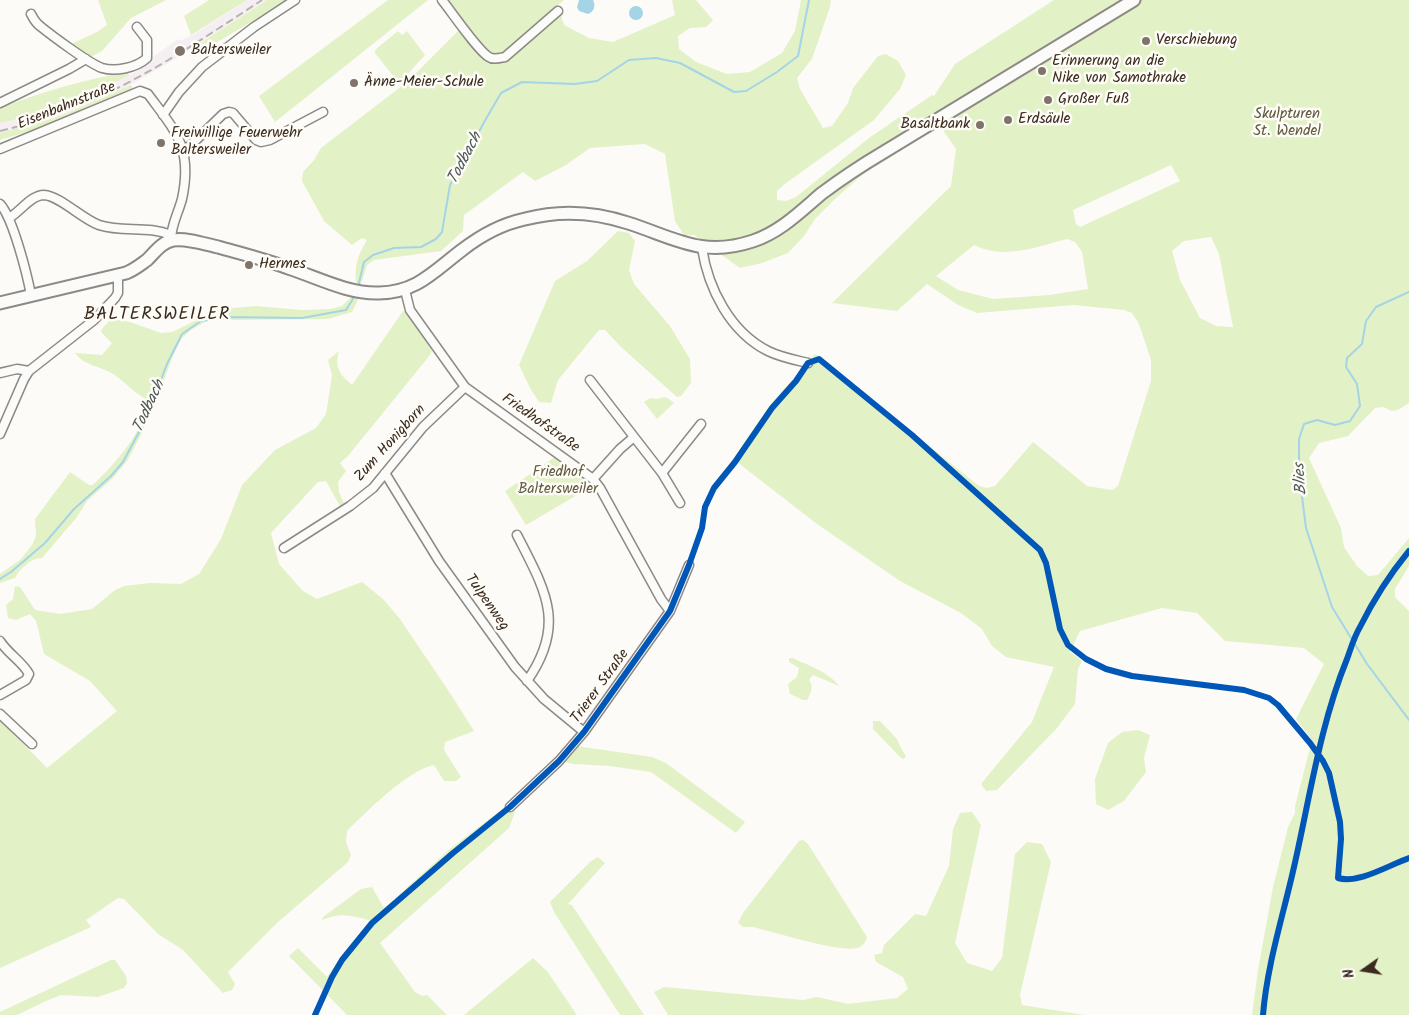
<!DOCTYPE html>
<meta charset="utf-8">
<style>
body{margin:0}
#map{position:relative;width:1409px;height:1015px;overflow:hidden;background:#fcfbf8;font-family:Kalam,sans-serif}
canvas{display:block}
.north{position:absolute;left:1339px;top:945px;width:50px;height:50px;-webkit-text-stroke:4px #fdfcf7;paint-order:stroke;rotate:257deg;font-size:14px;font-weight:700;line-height:20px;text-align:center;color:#3b2a1e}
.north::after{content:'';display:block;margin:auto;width:18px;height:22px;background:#3b2a1e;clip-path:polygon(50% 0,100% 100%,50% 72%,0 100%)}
</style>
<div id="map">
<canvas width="1409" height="1015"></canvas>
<div class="north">N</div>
</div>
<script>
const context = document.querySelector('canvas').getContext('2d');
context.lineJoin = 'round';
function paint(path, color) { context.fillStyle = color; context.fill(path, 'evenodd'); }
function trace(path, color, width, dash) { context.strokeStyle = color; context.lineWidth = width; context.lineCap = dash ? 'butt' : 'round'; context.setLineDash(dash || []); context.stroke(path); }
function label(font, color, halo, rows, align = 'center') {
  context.font = font + ' Kalam,sans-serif'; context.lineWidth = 5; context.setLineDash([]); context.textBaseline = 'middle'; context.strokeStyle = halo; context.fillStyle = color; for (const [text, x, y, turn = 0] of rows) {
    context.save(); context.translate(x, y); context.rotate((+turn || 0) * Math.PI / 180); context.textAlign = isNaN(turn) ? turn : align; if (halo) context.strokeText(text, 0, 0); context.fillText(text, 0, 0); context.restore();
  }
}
paint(new Path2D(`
 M247,0H267L177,58L121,90L63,115L0,133V123L43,112L80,99L139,70L150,62L153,57L178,39L181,41L201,30Z`), '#f5eff3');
paint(new Path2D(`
 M98,0H166L131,18L102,51L91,57L73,45V43L97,32L107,25Z
 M209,0H247L191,35L184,16Z
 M267,0H288L199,53L196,46Z
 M388,0H428L275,122L259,96Z
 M439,0H564L558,5L564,25L589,38L613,42L675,15L672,0H696L713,20L706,27L690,28L678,36L679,49L696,62L727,74L750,72L782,53L795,31L801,0H831L830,7L812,59L797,78L800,89L823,128L832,126L848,103L853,88L878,56L886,54L898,61L906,75L900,89L874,120L786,183L777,191V200L786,201L796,197L869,138L932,95L934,96L955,64L1054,0H1409V403L1398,410L1392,411L1383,407L1375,408L1348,436L1319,443L1309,458L1341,528L1344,547L1357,566L1368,576L1378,575L1409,538V566L1395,589V597L1409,611V1015H1252L1258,970L1273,887L1288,827L1295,813V806L1312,740L1296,719L1324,664L1304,648L1225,641L1197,613L1162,608L1080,631L1070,652L1082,661L1078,669L1075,704L1057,728L997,790L986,791L981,784L1032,722L1054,667L1006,657L992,646L982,629L961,613L900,581L817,524L733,459L770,405L815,354L979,486L987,488L995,486L1033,442L1087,486L1112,490L1118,486L1151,381V360L1139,324L1132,313L1124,310L1074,305L977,313L958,305L927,284L897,311L832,303L951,186L956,149L940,126L862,175L836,198L815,219L804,236L788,253L762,263L740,268L694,235H684L675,221L665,154L645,144L590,148L566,165L535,181L523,172L464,215L463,231L441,251L374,260L367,265L361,284L356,283C355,264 357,257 367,240L362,238L352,245L324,221L302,181L303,172L314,160L321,148L407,82L460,29ZM1171,165L1180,181L1080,227L1076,224L1073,210ZM1211,237L1219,254L1233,327L1216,326L1200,318L1180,280L1172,251L1184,241ZM1067,239L1075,242L1082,252L1088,289L1049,295L993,299L958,290L936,276L974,245C1006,260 1035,247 1067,239Z
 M398,31L402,35L407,31L425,55L407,75L400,80L394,77L375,53V50Z
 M127,72L129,75C88,97 45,113 0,123V108C41,92 83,80 127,72Z
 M131,85L133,89L130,93L37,129L0,140V133L63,115Z
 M618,231L629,233L635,241L629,270L634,284L670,326L690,359L691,383L681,396L677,397L621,347L605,330H599L558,380L551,403L539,402L530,388L519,365L555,281L587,261Z
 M351,297L359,298L352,312L328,319L219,320L205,322L191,330L182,338L172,358L157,399L141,435L127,461L112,479L87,501L77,517L42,558C31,558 20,569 15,578L0,583V574L21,559L32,545L36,536L35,519L70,472L89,485H93C112,466 151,427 144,398C132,391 124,381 113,374C101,366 84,366 75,353L102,355L112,343L101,332V330L111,319L130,322L161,333L172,332L220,309L256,306L302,310L330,309L342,306Z
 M403,311L406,312L432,351L430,355L348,456L340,463L346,471L338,482L339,492L345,506L341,508L326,481L318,482L271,533L279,564L303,591L317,599L362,582L383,599L400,619L452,696L474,731L445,742L444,750L461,777L456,781H444L434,765C408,770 366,812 347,831L346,842L351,855L348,862L278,922L228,972L235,984L232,990L223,993L183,950L158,934L124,899L118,898L86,920L91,927L0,968V720L47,768L117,711L90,681L44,654L36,621L30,614L16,620L8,618L6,605L13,599L15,586L20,587L35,610L60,614L92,609L115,590L124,586L150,583L181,584L199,574L221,539L242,485L275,450L316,428L326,414L332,375L328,360L339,351C334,368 340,374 352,385Z
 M666,397L674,403L657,419L644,402L650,398L656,399Z
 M558,455L587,477L594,485L526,525L505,491Z
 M789,658H793C807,665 829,672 839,686L813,675L809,680C814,687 811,693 807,700H803L790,694L788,684L797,677L799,668L789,662Z
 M873,721H880L896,738L906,757L903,759L900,757L873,729Z
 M1138,730L1150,735L1144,758L1146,772L1124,801L1108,810L1096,804L1095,779L1108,743L1122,732Z
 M576,746L652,757L666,763L745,822L736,833L651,772L610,766L573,764L562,761Z
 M509,804L515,812L509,828L380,943L415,992L422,996L427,995L447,1015H347L289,956L298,948L327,977L345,951L371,921C354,915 339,912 322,920L323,917L361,889L372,887L384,908L451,848Z
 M972,812L981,825L955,943L967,963L992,971L1002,958L1015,854L1027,842L1042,844L1051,862L1020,995L1022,1005L1085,1015H668L654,992L664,987L803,1000L817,997L848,1004L897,998L908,989L903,977L876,962L874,955L882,953L884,945L915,914L926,916L949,866L953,829L960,813Z
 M803,840L808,844L867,937C866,942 862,947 857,948C840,953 774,932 753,927H743L738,923L743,913L799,841Z
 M598,857L605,863L568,904L572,905L644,1015H620L554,912L550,902L591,861Z
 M533,958L547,971L577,1015H464Z
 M111,960H115L126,976L127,983L124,988L98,997L61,995L46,1001L17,1015H0V1012Z`), '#e3f1c7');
paint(new Path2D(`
 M579,0H593C596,6 594,12 588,14L579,11L577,7Z
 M629 13a7 7 0 1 1 14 0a7 7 0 1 1-14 0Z`), '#a4d4e6');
trace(new Path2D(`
 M358,287L364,262L373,255L394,248L421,247L436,239L442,232L450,185L487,117L501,93L522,82L575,84L597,81L629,60L656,58L680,63L734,92L746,91L777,72L798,56L809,0
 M1409,292L1376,307L1366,321L1362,344L1347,358L1346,367L1357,384L1360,406L1350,421L1335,425L1317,420L1304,424L1299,439V473L1306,528L1332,607L1367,664L1409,720
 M0,579L11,572L45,543L74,509L111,476L123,462L146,419L167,364L182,334L201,321L223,317L302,318L346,310L356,294`), '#a4d4e6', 2);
const minor = new Path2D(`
 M442,0C451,11 478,51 489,57C493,60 500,58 505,57L558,11
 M31,14C33,18 36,23 40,26C51,35 90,64 102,68C115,72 136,68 147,58V40L137,27
 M0,103L69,69L86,59
 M163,115L179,92L202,67L254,27L295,0
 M0,149L140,91L148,94C176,132 193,148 182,199C178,214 171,225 171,240
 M184,149L190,146L223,114L229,112L233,113L256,140L261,142L270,140L323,112
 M0,204C13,218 27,274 31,295
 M9,218C20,212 31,195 44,195C60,196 82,219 99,225C123,233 148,225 171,235
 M702,248C708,288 730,332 768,351C780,357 795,360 808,363
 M405,290L410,310L465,387L593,479L600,488L661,599L670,611
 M0,373L17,369L29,371
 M590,380L662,473L680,503
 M0,434L24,379L29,371L94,320L115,298L118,293V276
 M385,473L439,561L515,667L544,699L584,732
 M662,473L701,424
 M593,479L620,449L634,437
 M517,535C545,590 567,624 527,681
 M284,548L350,506L373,488L423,427L465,387
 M0,641C8,654 22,661 29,674L26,680L0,695
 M0,714L32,744
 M510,807L559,761L584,732L670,611L689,565`);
const secondary = new Path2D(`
 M0,303L126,273C134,270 140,265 147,260C155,252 162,242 173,240C188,238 204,244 218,247C243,254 267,260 291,269C318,278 349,294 379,293C417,292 433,272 462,250C480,236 502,224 525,219C559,210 595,212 628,223C675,238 702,258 753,241C780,232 800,212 821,194C841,179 862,165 884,152L1134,0`);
trace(minor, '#8d8985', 11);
trace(secondary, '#8d8985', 15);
trace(minor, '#fbfbf9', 8);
trace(secondary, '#fbfbf9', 11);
trace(new Path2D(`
 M0,131C103,107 175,57 262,0`), '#b6b4b1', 2, [8, 4]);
trace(new Path2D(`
 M315,1015L332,977L342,960L372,923L453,853L510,807L559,761L584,732L670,611L689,565L702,528L705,507L714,488L735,462L772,408L796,381L808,363L819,359L912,435L1040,550L1046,563L1060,629L1068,645L1086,659L1106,669L1132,676L1244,690L1269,698L1278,705L1310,743L1323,761L1329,773L1340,822L1341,839L1338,878C1359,884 1389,865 1409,858
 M1263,1015C1267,965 1283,916 1294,867C1310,797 1320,725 1347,659C1351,648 1354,637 1360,627C1373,601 1390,574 1409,551`), '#0057b8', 6);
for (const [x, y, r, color] of [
 [1146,41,5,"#7f736a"],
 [180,51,6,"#7f736a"],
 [1042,71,5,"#7f736a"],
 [354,83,5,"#7f736a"],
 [1048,100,5,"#7f736a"],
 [1008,120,5,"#7f736a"],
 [980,125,5,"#7f736a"],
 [161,143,5,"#7f736a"],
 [249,265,5,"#7f736a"]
]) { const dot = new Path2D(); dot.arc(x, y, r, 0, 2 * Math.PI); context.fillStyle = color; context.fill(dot); trace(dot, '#fdfcf7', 2); }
label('15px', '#3b2a1e', '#fdfcf7', [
 ["Verschiebung",1156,41],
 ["Baltersweiler",191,51],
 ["Erinnerung an die",1052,62],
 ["Nike von Samothrake",1052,79],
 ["Änne-Meier-Schule",364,83],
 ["Großer Fuß",1058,100],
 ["Erdsäule",1018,120],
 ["Basaltbank",970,125,"right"],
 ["Freiwillige Feuerwehr",171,134],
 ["Baltersweiler",171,151],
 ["Hermes",259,265]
], 'left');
label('15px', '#3b2a1e', '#fdfcf7', [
 ["Eisenbahnstraße",67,107,-22],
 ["Friedhofstraße",540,424,35],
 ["Zum Honigborn",391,444,-48],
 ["Tulpenweg",486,603,55],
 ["Trierer Straße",601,687,-54]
]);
label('15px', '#605a3e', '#fdfcf7', [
 ["Skulpturen",1287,115],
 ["St. Wendel",1287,132],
 ["Friedhof",558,473],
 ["Baltersweiler",558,490]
]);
label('italic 16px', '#4f5858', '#fdfcf7', [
 ["Todbach",466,159,-62],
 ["Todbach",150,407,-65],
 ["Blies",1302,479,-94]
]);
context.letterSpacing = '1px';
label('18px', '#3b2a1e', '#fdfcf7', [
 ["BALTERSWEILER",157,316]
]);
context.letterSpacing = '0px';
</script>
